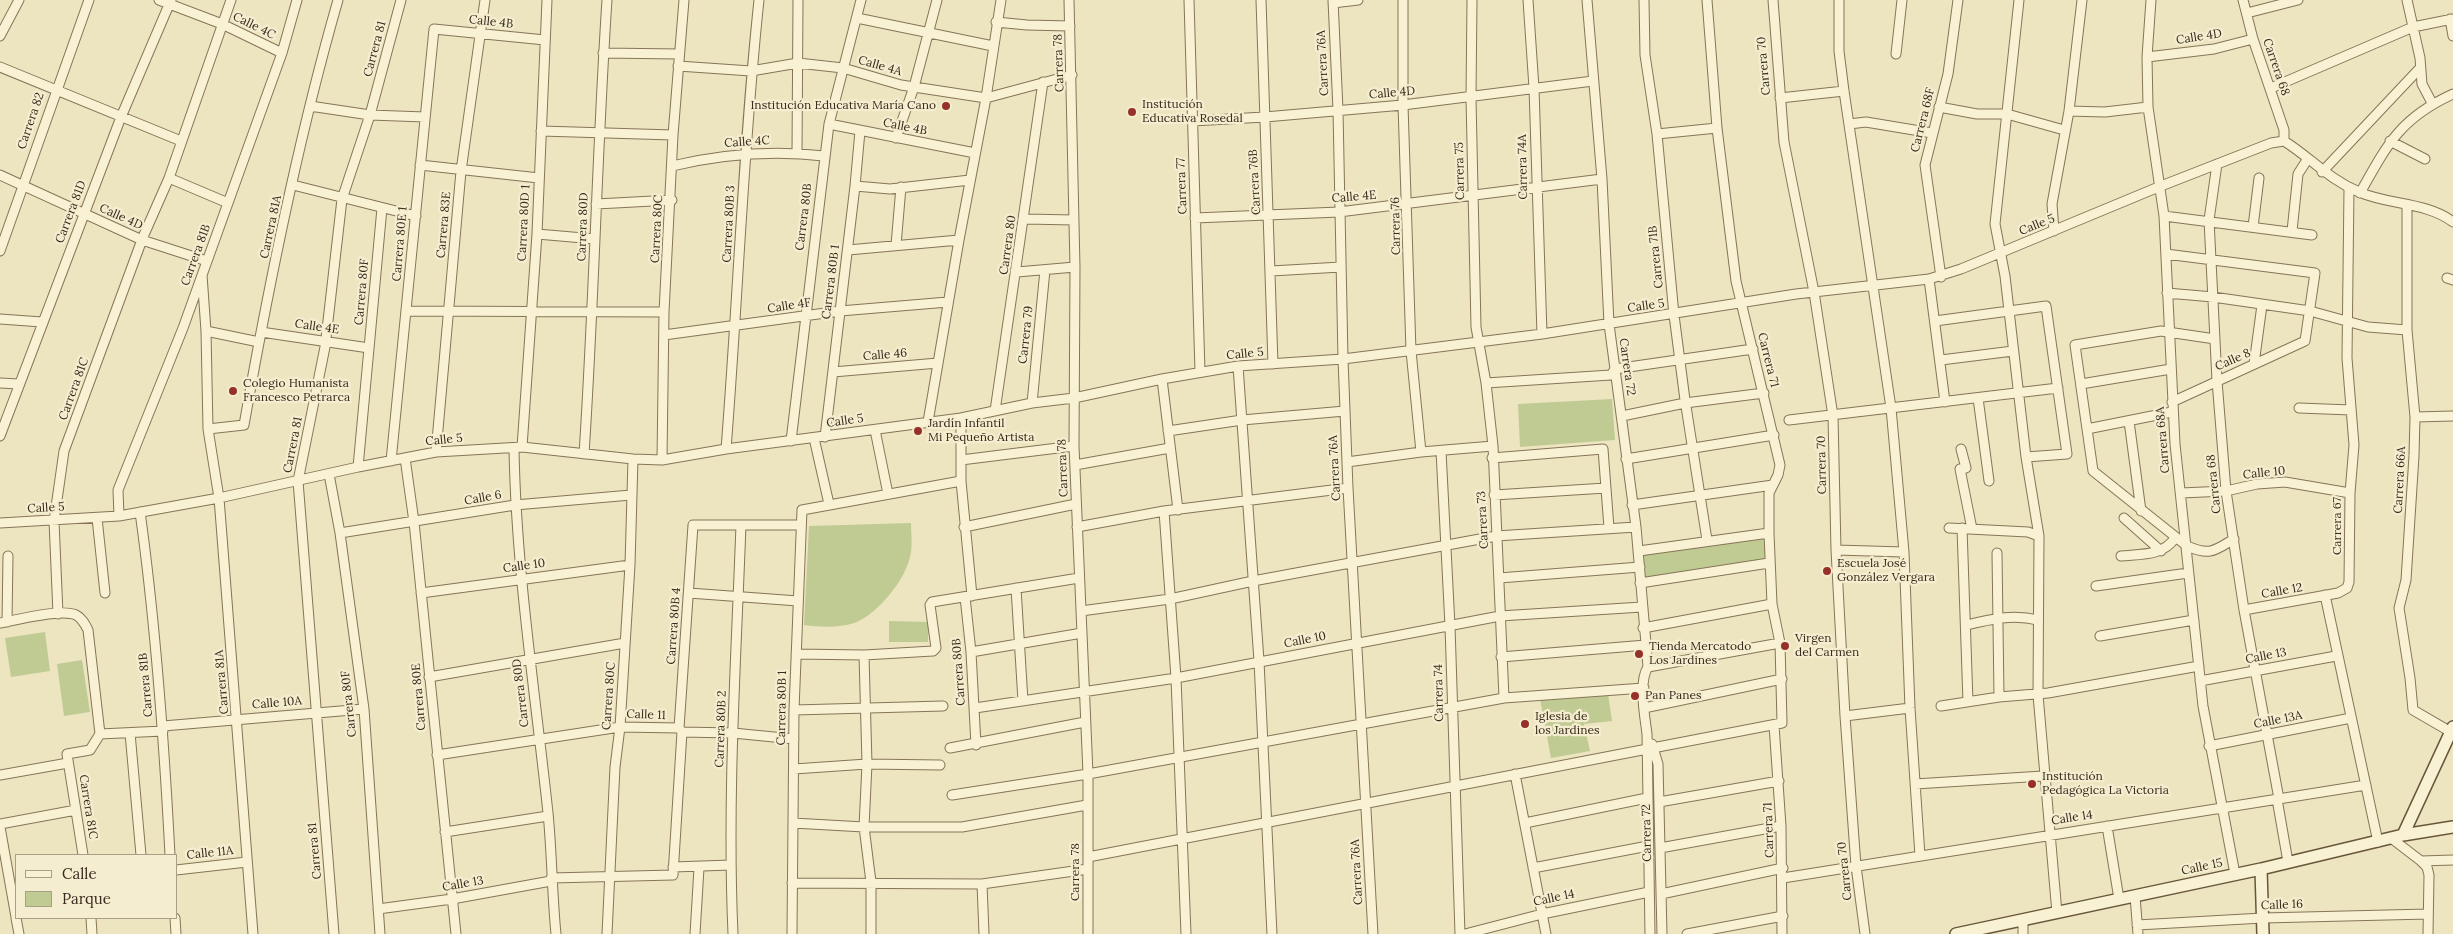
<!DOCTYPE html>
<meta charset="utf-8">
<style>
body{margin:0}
#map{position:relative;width:2453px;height:934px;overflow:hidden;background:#ede4c0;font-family:Lora,serif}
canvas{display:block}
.legend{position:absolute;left:15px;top:854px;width:162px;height:65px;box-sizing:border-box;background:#f5edcf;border:1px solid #a99f87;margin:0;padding:6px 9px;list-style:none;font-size:15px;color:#362b1c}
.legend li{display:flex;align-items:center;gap:10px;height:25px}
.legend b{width:25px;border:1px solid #a99f87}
</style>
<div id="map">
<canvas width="2453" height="934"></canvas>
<ul class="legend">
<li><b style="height:6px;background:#f8f1d3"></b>Calle</li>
<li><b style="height:14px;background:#c0cb94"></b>Parque</li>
</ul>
</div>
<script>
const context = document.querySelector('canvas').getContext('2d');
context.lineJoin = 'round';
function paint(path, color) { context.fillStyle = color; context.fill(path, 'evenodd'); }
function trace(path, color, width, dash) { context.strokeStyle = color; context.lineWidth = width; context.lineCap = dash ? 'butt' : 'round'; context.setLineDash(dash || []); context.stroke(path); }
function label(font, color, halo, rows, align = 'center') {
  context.font = font + ' Lora,serif'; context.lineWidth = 4.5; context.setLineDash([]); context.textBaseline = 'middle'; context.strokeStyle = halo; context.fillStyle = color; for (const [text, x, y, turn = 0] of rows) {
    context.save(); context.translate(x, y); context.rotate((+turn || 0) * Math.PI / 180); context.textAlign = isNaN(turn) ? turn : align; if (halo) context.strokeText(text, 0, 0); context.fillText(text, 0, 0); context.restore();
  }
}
paint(new Path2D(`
 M1612,399L1615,440L1520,447L1518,404Z
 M911,523C911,534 913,546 910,557C905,580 877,615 854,623C838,628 821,627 804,625L809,526Z
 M1767,535V560L1644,578L1643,552Z
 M889,621L928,622V642H889Z
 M45,632L50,671L11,677L5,638Z
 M82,660L90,712L64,716L57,664Z
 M1608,694L1612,721L1584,724L1590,751L1551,758L1540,699Z`), '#c0cb94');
const street = new Path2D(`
 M159,0L222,24L282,53
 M1069,0L1075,267L1074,446L1088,774V934
 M1189,0L1200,372
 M1261,0L1273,364
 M1333,0L1338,110L1343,359L1348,488L1373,934
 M1403,0V105L1411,351L1421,452
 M1472,0L1471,98L1476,327L1486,383L1493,446L1504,698
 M1528,0L1534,88L1542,334
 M1587,0L1602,179L1609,324L1636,527L1648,667C1638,682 1645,717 1647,734L1650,934
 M1644,0L1645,55L1657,134L1674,315L1685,400L1707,540
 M1773,0L1784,142L1814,292L1833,416L1836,550L1845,716L1856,866L1865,934
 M1839,0V51L1844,91L1891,408L1904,552L1910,708L1920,856
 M2019,0L1995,224L2005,276L2026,457L2039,536L2038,695L2057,913
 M2151,0L2147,57L2148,107L2164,216L2175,444L2203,706L2235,874
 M2243,0L2253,39L2284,130V141
 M2407,0L2420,58L2422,84L2432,103
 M1333,3L1358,0
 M2247,13L2298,0
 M857,18L993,46
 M2450,19L2453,36
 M996,22L1027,25L1070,26
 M0,36L19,0
 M603,53L679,54
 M1896,54L1902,0
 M2147,57L2214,49L2253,39
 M678,66L751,71L798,63L843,68L901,85L986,98L1072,75
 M0,67L181,141
 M2271,88L2413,27L2453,19
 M1780,98L1844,91
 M310,106L370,115L425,117
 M1939,107L1977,114H2007L2064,130
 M2069,111L2105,112L2148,107
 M1192,121L1265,117L1403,105L1593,81
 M829,124L975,153
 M1849,124L1866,122L1932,133
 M541,131L673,135
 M1657,134L1717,128
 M896,138L914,87L937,0
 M2390,141L2425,159
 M797,153L798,0
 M2217,164L2209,220L2217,381L2226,491L2244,610L2279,799
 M420,165L539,178
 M672,166C723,154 773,150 824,156
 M2322,172L2420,68
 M0,175L142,240L207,261
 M169,178L228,203
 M293,185L416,216
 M855,186L890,189L970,180
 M2360,193C2387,145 2400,118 2453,94
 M596,204L672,200
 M2407,206V330L2415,417L2414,456L2406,580L2399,608L2410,678L2413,710L2451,732
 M2164,216L2312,235
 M1195,218L1339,212L1602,179
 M1025,219L1074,220
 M2253,227L2259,178
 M2054,231L2052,204L2069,111L2082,0
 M2292,231L2298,174L2307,160
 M537,234L595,239
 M896,245L901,187
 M848,250L959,240
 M0,251L89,0
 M2166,254L2315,273L2305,341L2172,402
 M1271,271L1341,267
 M1017,272L1075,267
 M202,275L206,331L208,429L219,498L253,934
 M1941,277L1925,165L1948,74L1958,0
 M2447,278L2453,280
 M1929,279L1945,402
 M2167,293L2213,297L2310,311L2368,327L2407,330
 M406,311L664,312
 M0,319L42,322
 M1935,321L2046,306L2067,454L2026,457
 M206,331L259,342
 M261,332L369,348
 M664,335L840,311L948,302
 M2215,339L2161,331L2075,345L2093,471L2187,546C2210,556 2214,551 2234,539
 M1941,360L2013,351
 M2254,364L2262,305
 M1238,366L1259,661L1272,934
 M833,372L938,363
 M1162,379L1178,510
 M0,383L19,384
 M1486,383L1611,375L1615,369L1753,349
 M2081,384L2171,369
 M1978,398L1989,481
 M1032,403L1045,270
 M2299,408L2351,410
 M995,411L1043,82
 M1622,416L1685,403L1764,393
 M2415,417L2453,416
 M961,418V481L972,596
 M1789,420L2058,388
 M2129,421L2141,511
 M928,422L959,240L986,98L1001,0
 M208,429L244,425C269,283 298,139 338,0
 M2087,429L2172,412
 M875,430L888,494
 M1168,431L1242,420L1345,411
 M0,436L121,117L171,0
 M825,437L855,186L860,131
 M814,438L829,504
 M791,441L829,124L861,0
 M522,447L537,234L547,0
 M514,448C516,570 535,691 548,813C552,853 552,894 556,934
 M726,449C738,299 743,149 759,0
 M1961,449L1966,468L1960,469L1972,529
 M1441,451L1450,626L1460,934
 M436,452L461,171L485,0
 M584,454C594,303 597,151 607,0
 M405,458L414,522L456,934
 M1492,458L1603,449L1609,528
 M1626,459L1774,435
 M662,460L664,312L673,135L684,0
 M961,460L1074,446
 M391,461L434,29L545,40
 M1347,462L1421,452L1493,446
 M1075,465L1170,448
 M358,467L382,208
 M329,474L340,533L364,709L380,934
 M2181,493L2226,491L2257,484L2285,482L2350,493
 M1494,495L1606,488
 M1632,505L1773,485
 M1164,511L1176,678L1186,934
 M140,512C156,626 164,740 170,855
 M119,516L118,490L183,328L282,53L297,0
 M97,518L105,593
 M2124,518L2161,551
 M0,523L119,516L219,498L358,467L436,452L522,447L633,459L662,460L726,449L961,418L1032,403L1074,398L1162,379L1238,366L1343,359L1542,334L1796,294L1929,279L1961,269L2161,186L2271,143L2284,141C2310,157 2328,179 2359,192C2388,205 2427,202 2453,222
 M964,527L1076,504
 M1077,527L1164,511L1348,488
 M1949,528L2028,532L2039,536
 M1962,528L1968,702
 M340,533L515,505L631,495
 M1836,550L1904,552
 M1639,551L1769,533
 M1997,553L1999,697
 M2121,556C2141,554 2163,556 2175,538
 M1499,578L1640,567
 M1640,583L1769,563
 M2096,586L2188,573
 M1016,588L1023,701
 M421,593L630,565
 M689,593L798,601
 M2325,595L2378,842
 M965,597L971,652L976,745
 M2244,610L2338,593L2347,588L2349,582L2350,493L2354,445L2347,358L2349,188
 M1081,611L1170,599L1253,581L1496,536L1636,527
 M58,614L54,521L64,451L143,237L169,178L231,0
 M7,622L8,556
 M0,623C16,620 62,608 76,615C82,618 85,624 88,630L100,734L90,750L67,754L83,855
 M1967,625C1991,619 2013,614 2038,620
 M1643,628L1772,604
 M2100,636L2194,620
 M971,652L1082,633
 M796,654L864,655L933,651L936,648L930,605L932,602L1079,578
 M864,655L867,764L864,827L871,882V934
 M1501,657L1646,645
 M1648,667L1780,643
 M429,677L625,643
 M2200,681L2336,656
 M1941,706L1999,697L2048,693L2199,666
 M975,708L1176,678L1500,616L1642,607
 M1644,708L1782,679
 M794,710L943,706
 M1845,716L1910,708
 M1774,725L1781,826L1782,934
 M163,726L364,709
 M679,728L693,525H801
 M130,733L141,855
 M100,734L163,731
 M1652,744L1658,764L1662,934
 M2209,746L2351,718
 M950,748L1085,722
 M437,755L620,727L679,728L682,732L733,733L794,739
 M794,769L867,764L940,765
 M1515,774L1546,934
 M0,775L68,763
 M1915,784L2043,776
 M952,795L1088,774L1504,698L1644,688
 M2277,799L2288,862
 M1659,802L1779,781
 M793,823L864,827H962L1087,805
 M1525,823L1647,798
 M0,824L76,810
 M2107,826L2119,899
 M0,827L16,917
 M445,832L548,816
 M2391,838L2421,861L2427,867L2429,875L2428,934
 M1660,848L1781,826
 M1088,857C1320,814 1551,767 1782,723L1780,643L1772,604L1769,533V493L1778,475L1780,465L1736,281L1717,128L1707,0
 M2421,861L2453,860
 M673,867L731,865
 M1533,868L1648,846
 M176,870L247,862
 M551,878L673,875L682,732
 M1783,878L2366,785
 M792,883L982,884L1088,869
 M982,884L984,934
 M1661,894L1783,868
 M2135,896L2138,934
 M378,909L452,899L551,881
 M16,918L19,934
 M91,918L92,934
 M175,918L176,934
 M2137,925L2263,918L2428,914
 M334,934L298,481L325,347L342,199L370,115L401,0
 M607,934L615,767L620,727L630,565L633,459
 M695,934L699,868
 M733,934C727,798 736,661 741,525
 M792,934L794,710L802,510L961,481
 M1465,934L1542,914L1649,892
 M1687,934L1783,916
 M2023,934V920`);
const secondary = new Path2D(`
 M2403,835L2453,727
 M2261,869L2263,934
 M1956,934L2261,869L2403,835L2453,827`);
trace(street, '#867558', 11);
trace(secondary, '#68563b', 14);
trace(street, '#f8f1d3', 9);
trace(secondary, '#f8f1d3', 11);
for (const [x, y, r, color] of [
 [946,106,5,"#953128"],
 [1132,112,5,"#953128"],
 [233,391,5,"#953128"],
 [918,431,5,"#953128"],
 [1827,571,5,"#953128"],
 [1785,646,5,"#953128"],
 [1639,654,5,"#953128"],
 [1635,696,5,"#953128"],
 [1525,724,5,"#953128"],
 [2032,784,5,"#953128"]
]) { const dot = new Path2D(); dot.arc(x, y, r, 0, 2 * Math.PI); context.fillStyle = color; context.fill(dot); trace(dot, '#f5edcf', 2); }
label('12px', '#362b1c', '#f5edcf', [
 ["Calle 4B",491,22,6],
 ["Calle 4C",254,26,26],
 ["Calle 4D",2199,37,-9],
 ["Carrera 81",375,49,-75],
 ["Carrera 78",1059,63,-92],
 ["Carrera 76A",1323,63,-93],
 ["Calle 4A",880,66,16],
 ["Carrera 70",1764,66,-95],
 ["Carrera 68",2276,67,71],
 ["Calle 4D",1392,93,-5],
 ["Carrera 68F",1923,120,-76],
 ["Carrera 82",31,121,-71],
 ["Calle 4B",905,127,11],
 ["Calle 4C",747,142,-4],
 ["Carrera 74A",1523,167,-91],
 ["Carrera 75",1460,171,-91],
 ["Carrera 76B",1255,182,-93],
 ["Carrera 77",1182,186,-92],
 ["Calle 4E",1354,197,-5],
 ["Carrera 81D",71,212,-69],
 ["Calle 4D",121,217,24],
 ["Carrera 80B",804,217,-83],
 ["Carrera 80D 1",524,223,-87],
 ["Carrera 80B 3",729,224,-87],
 ["Carrera 83E",444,225,-85],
 ["Calle 5",2037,225,-22],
 ["Carrera 76",1396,226,-91],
 ["Carrera 81A",271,227,-78],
 ["Carrera 80D",583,227,-88],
 ["Carrera 80C",657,229,-87],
 ["Carrera 80E 1",400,244,-85],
 ["Carrera 80",1008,245,-82],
 ["Carrera 81B",196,255,-70],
 ["Carrera 71B",1656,257,-96],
 ["Carrera 80B 1",831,282,-83],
 ["Carrera 80F",362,292,-85],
 ["Calle 4F",789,306,-9],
 ["Calle 5",1646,306,-8],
 ["Calle 4E",317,327,8],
 ["Carrera 79",1026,335,-84],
 ["Calle 5",1245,354,-6],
 ["Calle 46",885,355,-5],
 ["Carrera 71",1768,360,76],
 ["Calle 8",2233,360,-24],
 ["Carrera 72",1627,367,82],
 ["Carrera 81C",74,389,-70],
 ["Calle 5",845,421,-8],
 ["Calle 5",444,440,-6],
 ["Carrera 68A",2163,440,-95],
 ["Carrera 81",293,445,-79],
 ["Carrera 70",1822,465,-91],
 ["Carrera 78",1063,468,-92],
 ["Carrera 76A",1335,468,-93],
 ["Calle 10",2264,473,-6],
 ["Carrera 66A",2400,480,-87],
 ["Carrera 68",2214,484,-96],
 ["Calle 6",483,498,-10],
 ["Calle 5",46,508,-3],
 ["Carrera 73",1483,520,-93],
 ["Carrera 67",2338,526,-90],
 ["Calle 10",524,566,-8],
 ["Calle 12",2282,591,-10],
 ["Carrera 80B 4",674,626,-86],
 ["Calle 10",1305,640,-11],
 ["Calle 13",2266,656,-11],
 ["Carrera 80B",959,672,-94],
 ["Carrera 81A",222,682,-95],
 ["Carrera 81B",146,685,-95],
 ["Carrera 80D",521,693,-97],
 ["Carrera 74",1439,693,-91],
 ["Carrera 80C",609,696,-86],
 ["Carrera 80E",419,697,-95],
 ["Calle 10A",277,703,-5],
 ["Carrera 80F",349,704,-96],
 ["Carrera 80B 1",782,708,-89],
 ["Calle 11",646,715,2],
 ["Calle 13A",2278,720,-11],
 ["Carrera 80B 2",721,729,-88],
 ["Carrera 81C",88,807,81],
 ["Calle 14",2072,818,-9],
 ["Carrera 71",1769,830,-92],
 ["Carrera 72",1647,833,-91],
 ["Carrera 81",315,851,-95],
 ["Calle 11A",210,853,-6],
 ["Calle 15",2202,867,-12],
 ["Carrera 70",1845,871,-96],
 ["Carrera 78",1076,872,-90],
 ["Carrera 76A",1357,872,-93],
 ["Calle 13",463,884,-10],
 ["Calle 14",1554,898,-12],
 ["Calle 16",2282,905,-2]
]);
label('12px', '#362b1c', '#f5edcf', [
 ["Institución",1142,105],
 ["Educativa Rosedal",1142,119],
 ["Institución Educativa María Cano",936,106,"right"],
 ["Colegio Humanista",243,384],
 ["Francesco Petrarca",243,398],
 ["Jardín Infantil",928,424],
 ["Mi Pequeño Artista",928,438],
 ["Escuela José",1837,564],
 ["González Vergara",1837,578],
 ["Virgen",1795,639],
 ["del Carmen",1795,653],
 ["Tienda Mercatodo",1649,647],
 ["Los Jardines",1649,661],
 ["Pan Panes",1645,696],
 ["Iglesia de",1535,717],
 ["los Jardines",1535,731],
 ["Institución",2042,777],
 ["Pedagógica La Victoria",2042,791]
], 'left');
</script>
